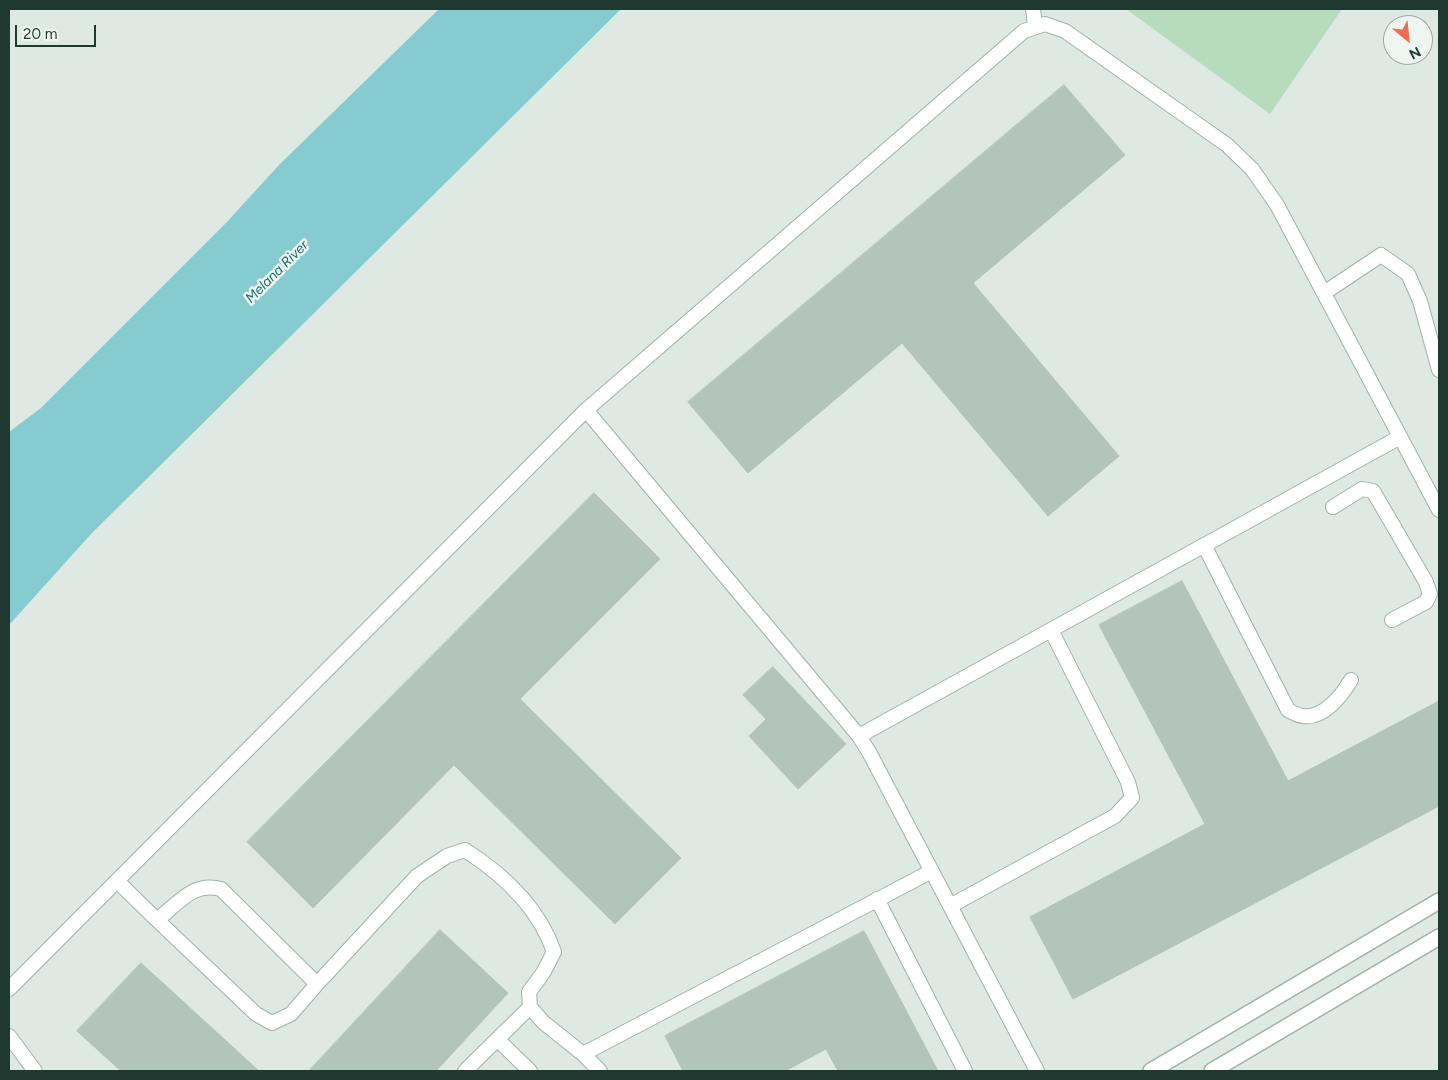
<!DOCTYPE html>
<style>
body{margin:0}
#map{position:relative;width:1448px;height:1080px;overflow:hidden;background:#dee9e3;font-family:Figtree,sans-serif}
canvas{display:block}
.frame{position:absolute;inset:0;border:10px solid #1f3930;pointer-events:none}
.north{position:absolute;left:1383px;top:15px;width:50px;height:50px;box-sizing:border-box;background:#eef6f1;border:1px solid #9baaa4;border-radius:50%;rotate:152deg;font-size:14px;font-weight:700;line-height:20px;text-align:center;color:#1f3930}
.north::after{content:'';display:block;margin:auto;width:18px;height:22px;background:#f26c53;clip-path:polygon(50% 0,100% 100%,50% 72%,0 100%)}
.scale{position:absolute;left:15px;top:25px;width:81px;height:22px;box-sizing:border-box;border:2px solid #1f3930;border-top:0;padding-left:6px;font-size:15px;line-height:18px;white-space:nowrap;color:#1f3930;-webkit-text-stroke:4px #eef6f1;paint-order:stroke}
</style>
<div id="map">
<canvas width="1448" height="1080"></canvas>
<div class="frame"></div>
<div class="north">N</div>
<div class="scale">20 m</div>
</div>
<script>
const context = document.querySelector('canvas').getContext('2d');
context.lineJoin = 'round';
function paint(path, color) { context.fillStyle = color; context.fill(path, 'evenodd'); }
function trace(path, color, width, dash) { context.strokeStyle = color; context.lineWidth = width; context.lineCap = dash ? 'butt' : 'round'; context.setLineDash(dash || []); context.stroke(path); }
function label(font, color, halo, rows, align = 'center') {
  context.font = font + ' Figtree,sans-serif'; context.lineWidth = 5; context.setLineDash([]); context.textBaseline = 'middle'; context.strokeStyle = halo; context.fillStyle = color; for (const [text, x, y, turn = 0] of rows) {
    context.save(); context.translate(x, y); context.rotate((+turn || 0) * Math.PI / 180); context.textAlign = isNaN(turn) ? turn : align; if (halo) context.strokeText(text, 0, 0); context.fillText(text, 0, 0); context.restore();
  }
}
paint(new Path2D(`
 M1126,9H1342L1270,114Z`), '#b6dbbd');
paint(new Path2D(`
 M439,9H621L91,534L9,625V432L41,408L225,224L280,164Z`), '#85cbcf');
const building = new Path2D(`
 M1064,85L1125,155L973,283L1119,456L1048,516L902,343L748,473L688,402Z
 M594,493L660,559L520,699L681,858L615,924L454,765L313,908L247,842Z
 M1182,581L1288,781L1439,701V806L1073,999L1030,917L1205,824L1099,625Z
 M773,667L846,744L798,789L749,736L766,719L743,695Z
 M440,930L508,993L436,1071H309Z
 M864,931L938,1071H838L826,1049L785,1071H683L665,1036Z
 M141,963L259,1071H121L77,1031Z`);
paint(building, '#b3c4bc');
trace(building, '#b0c3b9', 1);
const lane = new Path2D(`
 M1033,9L1035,26
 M1324,293L1381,255L1408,274L1420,301L1439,370
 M586,410L1024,31L1045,24L1065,31L1227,145L1252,169L1277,205L1439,510
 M1333,507L1362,489L1373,491L1426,582L1430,594L1426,602L1392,620
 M1204,545L1288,710C1292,712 1298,716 1303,716C1324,719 1342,695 1351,680
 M859,736L1400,437
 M117,881L157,920C178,904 193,881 221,889L317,984L417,876L447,856L465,850C504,875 539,908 554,952L543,973L529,992L530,1007L543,1022L583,1054L932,871
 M877,899L965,1071
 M950,906L1115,816L1132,798L1128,782L1051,630
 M157,920L256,1014L272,1023L291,1014L317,984
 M9,989L586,410L859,736L869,752L1037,1071
 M9,1036L35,1071
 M497,1039L530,1071
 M583,1054L600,1071
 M465,1071L530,1007`);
const street = new Path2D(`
 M1151,1071L1439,901
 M1212,1071L1439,937`);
trace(lane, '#a1b1aa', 16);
trace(street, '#a1b1aa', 18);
trace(lane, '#fff', 14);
trace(street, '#fff', 15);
label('italic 14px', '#1a6d74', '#eef6f1', [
 ["Melana River",277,272,-45]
]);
</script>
